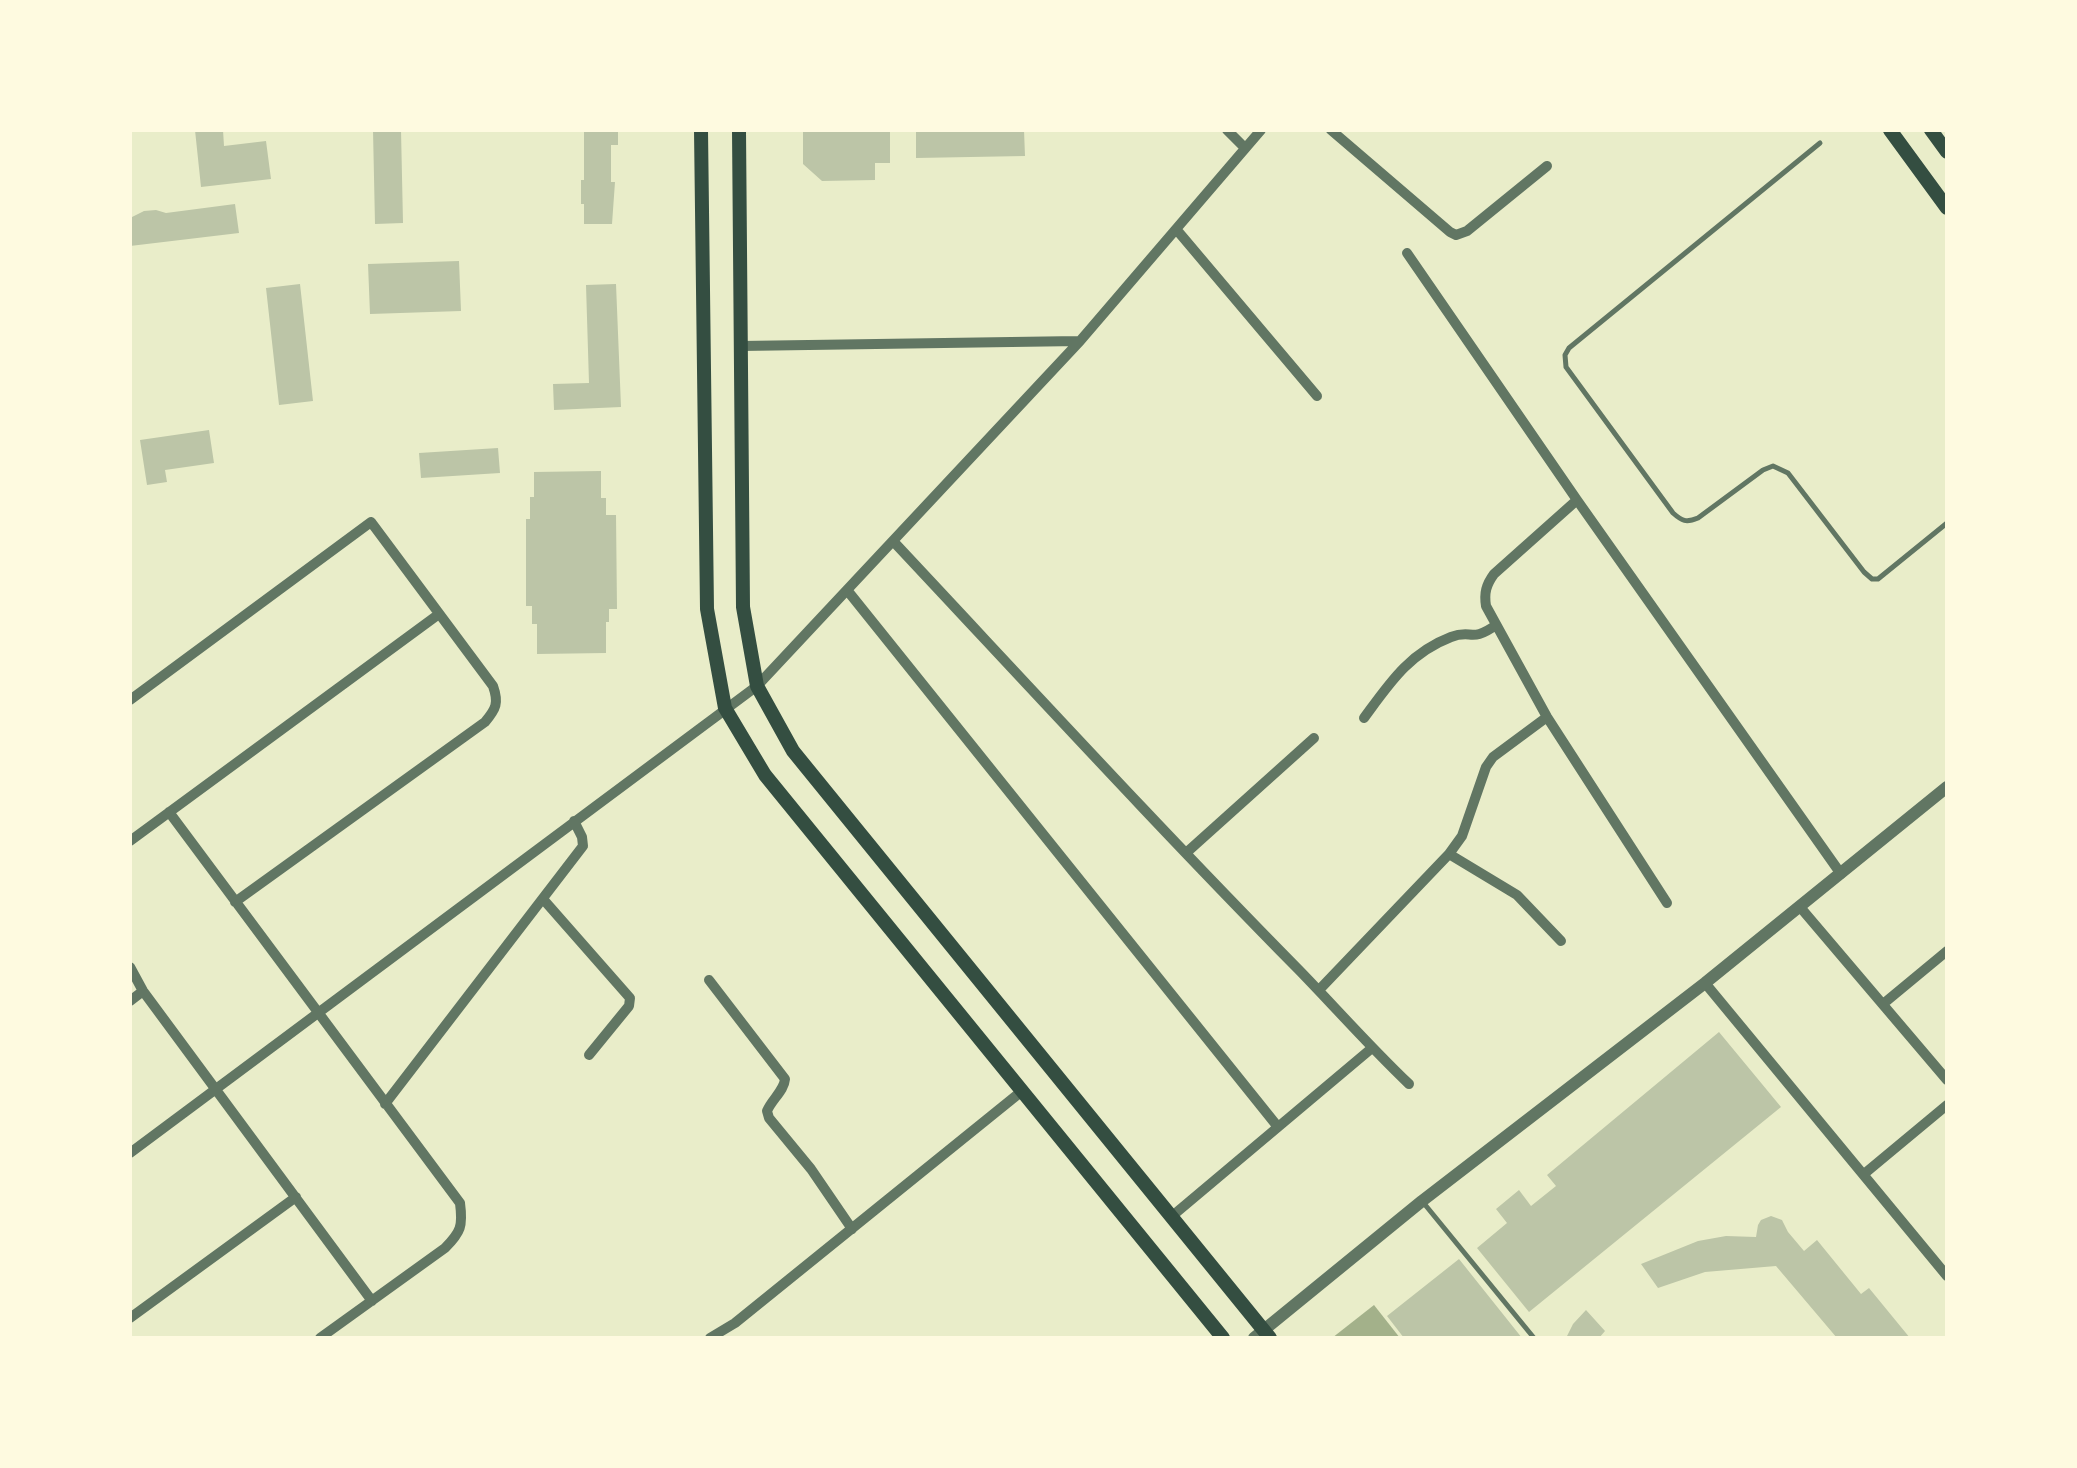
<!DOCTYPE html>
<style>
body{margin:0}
#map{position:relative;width:2077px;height:1468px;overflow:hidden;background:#e9edc9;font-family:Inter,sans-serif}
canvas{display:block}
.frame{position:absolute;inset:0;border:132px solid #fefae0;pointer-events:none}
</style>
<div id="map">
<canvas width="2077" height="1468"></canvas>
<div class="frame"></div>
</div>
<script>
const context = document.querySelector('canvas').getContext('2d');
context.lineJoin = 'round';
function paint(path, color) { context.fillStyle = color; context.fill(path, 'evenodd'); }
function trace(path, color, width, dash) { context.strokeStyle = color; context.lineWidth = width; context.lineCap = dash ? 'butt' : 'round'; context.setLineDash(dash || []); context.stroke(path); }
paint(new Path2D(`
 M1374,1305L1400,1338H1332Z`), '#a3b18a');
paint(new Path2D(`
 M195,130H223L224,146L266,141L271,179L201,187Z
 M373,130H401L403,223L375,224Z
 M584,130H618V145H611V182H615L612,224H584V204H581V180H584Z
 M803,130H890V163H875V180L822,181L803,164Z
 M916,130H1024L1025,156L916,158Z
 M235,204L239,233L130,246V218L144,211L156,210L166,213Z
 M459,261L461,311L370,314L368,264Z
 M300,284L313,401L279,405L266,288Z
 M616,284L621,407L554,410L553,384L589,383L586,285Z
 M209,430L214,463L165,470L167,482L147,485L140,440Z
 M498,448L500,473L421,478L419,453Z
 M601,471V498H606V515H616L617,609H609V622H606V653L537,654V624H532V606H526V519H530V497H534V472Z
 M1719,1032L1781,1107L1529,1312L1477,1248L1507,1223L1496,1209L1519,1190L1531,1206L1556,1186L1547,1175Z
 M1771,1216L1782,1220L1788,1232L1804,1251L1817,1240L1861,1294L1869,1288L1910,1338H1837L1776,1266L1705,1272L1658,1288L1641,1264L1698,1241L1726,1236L1756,1237L1758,1225L1761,1220Z
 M1459,1259L1522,1338H1404L1387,1316Z
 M1586,1310L1605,1331L1599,1338H1566L1573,1324Z`), '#bcc5a7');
trace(new Path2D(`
 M1820,143L1569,348L1565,355L1566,367L1673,513C1682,521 1686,523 1698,518L1763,470L1773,466L1788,473L1864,572L1872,579H1878L1947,523
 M1422,1201L1534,1338`), '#617663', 5);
trace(new Path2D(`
 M1227,130L1245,148
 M1331,130L1450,232L1456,235L1467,231L1547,166
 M1176,229L1317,396
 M1407,253L1577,500L1841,874
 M741,346L1079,341
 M1577,500L1494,574C1486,585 1484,593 1486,606L1547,717L1667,903
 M893,541C1027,684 1160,829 1298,969C1335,1007 1370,1047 1409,1084
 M847,590L1278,1127
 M130,700L371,522L493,686C499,703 496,709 485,722L235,902
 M1364,718C1389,684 1409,653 1451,637C1472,629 1471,643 1496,625
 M169,812L460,1203C463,1226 461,1232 445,1248L320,1338
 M130,841L439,614
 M1186,853L1314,738
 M1449,854L1517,895L1561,941
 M543,899L630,998L629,1006L589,1055
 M1800,907L1947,1080
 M130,967L143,991L372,1301
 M709,980L785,1079C784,1091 772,1099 767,1111L769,1118L811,1169L852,1229
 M1705,983L1947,1276
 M1319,990L1449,854L1462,836L1486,767L1493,757L1547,717
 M130,1001L143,991
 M1883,1004L1947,951
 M385,1104L583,846L582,837L574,821
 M130,1153L757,686L1080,341L1261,130
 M1864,1174L1947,1105
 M1171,1217L1372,1048
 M130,1318L296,1197
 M710,1338L735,1323L1022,1091`), '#617663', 10);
trace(new Path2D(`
 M1254,1338L1422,1201L1705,983L1947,787`), '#617663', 12);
trace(new Path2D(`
 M701,130L707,609L725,708L765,775L1223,1338
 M739,130L743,607L757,686L793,751L1270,1338
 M1890,130L1947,208
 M1931,130L1947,152`), '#344e41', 14);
</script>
